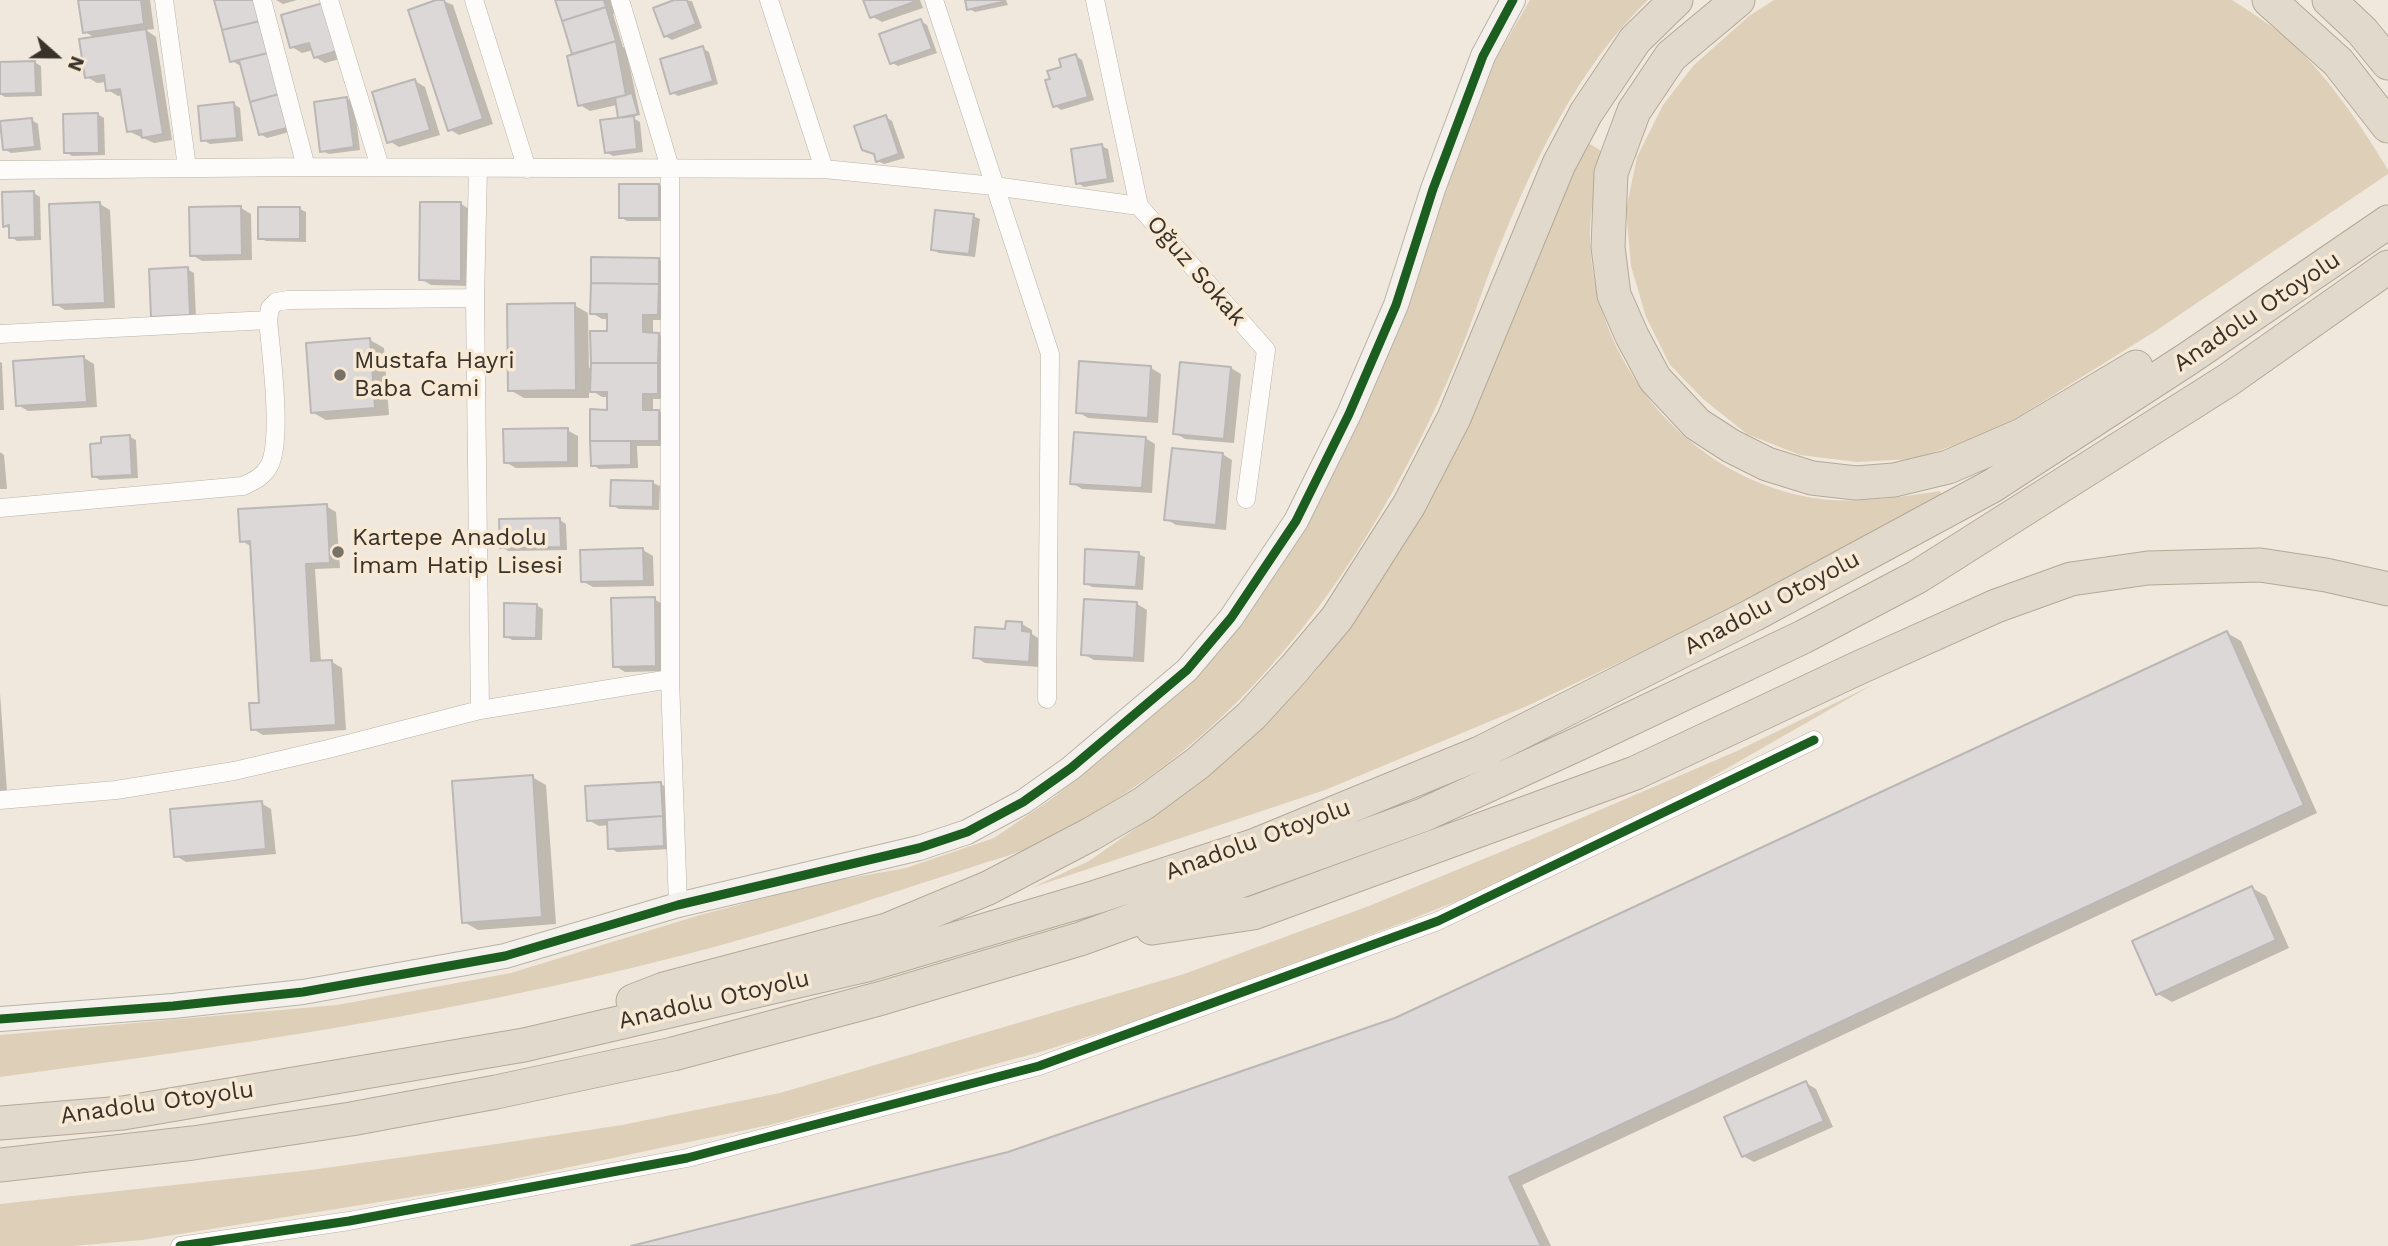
<!DOCTYPE html>
<meta charset="utf-8">
<style>
body{margin:0}
#map{position:relative;width:2388px;height:1246px;overflow:hidden;background:#f0e8dc;font-family:"Work Sans",sans-serif}
canvas{display:block}
.north{position:absolute;left:21px;top:21px;width:70px;height:70px;-webkit-text-stroke:5px #f8e9d4;paint-order:stroke;rotate:111deg;font-size:19px;font-weight:700;line-height:28px;text-align:center;color:#38322a}
.north::after{content:'';display:block;margin:auto;width:24px;height:32px;background:#38322a;clip-path:polygon(50% 0,100% 100%,50% 72%,0 100%)}
</style>
<div id="map">
<canvas width="2388" height="1246"></canvas>
<div class="north">N</div>
</div>
<script>
const context = document.querySelector('canvas').getContext('2d');
context.lineJoin = 'round';
function paint(path, color) { context.fillStyle = color; context.fill(path, 'evenodd'); }
function trace(path, color, width, dash) { context.strokeStyle = color; context.lineWidth = width; context.lineCap = dash ? 'butt' : 'round'; context.setLineDash(dash || []); context.stroke(path); }
function label(font, color, halo, rows, align = 'center') {
  context.font = font + ' "Work Sans",sans-serif'; context.lineWidth = 7; context.setLineDash([]); context.textBaseline = 'middle'; context.strokeStyle = halo; context.fillStyle = color; for (const [text, x, y, turn = 0] of rows) {
    context.save(); context.translate(x, y); context.rotate((+turn || 0) * Math.PI / 180); context.textAlign = isNaN(turn) ? turn : align; if (halo) context.strokeText(text, 0, 0); context.fillText(text, 0, 0); context.restore();
  }
}
paint(new Path2D(`
 M1530,0H1648C1576,69 1533,164 1496,255C1481,292 1470,330 1454,366C1429,425 1400,482 1366,537C1301,642 1215,740 1108,804C1084,819 1058,833 1033,846C1014,855 992,860 972,867C938,878 904,889 870,900C589,994 293,1038 0,1077V1035L337,1005L511,973L700,915L817,884L906,868L994,838L1053,798L1179,692L1304,531L1345,451L1380,370L1461,141L1493,64Z
 M1774,0H2232C2257,16 2285,34 2305,56C2337,90 2364,130 2388,170V174L2157,330L2010,422L1970,440L1913,459L1857,462L1800,455L1747,434L1703,399L1670,365L1646,317L1631,266L1626,210L1637,157L1663,105L1694,65L1749,16Z
 M1587,142L1604,153C1596,181 1589,212 1590,242C1595,360 1681,468 1798,495C1844,506 1894,498 1940,491L1944,502L1792,581L1527,706L1325,790L1031,888L1089,861L1192,789L1257,730L1312,676L1362,611L1404,543L1472,415L1499,354L1537,252Z
 M1874,684L1628,825L1505,882L1399,924L1163,1013L1040,1052L774,1124L480,1186L142,1240L73,1246H0V1204L311,1170L483,1146L622,1125L780,1093L1184,974L1369,906L1537,837L1737,751Z`), '#decfb8');
paint(new Path2D(`
 M80,0H150L154,29L146,30L156,37L172,140L154,143L128,131L123,95L118,96L108,90L107,82L97,83L87,77L96,38L85,32Z
 M216,0H259L293,131L267,138L260,134L242,64L239,65L232,61Z
 M276,0H297L283,4Z
 M441,0L453,5L493,124L459,135L449,129Z
 M557,0H612L616,13L613,14L623,47L626,49L640,115L631,117L640,122L643,152L613,156L606,152L620,120L617,105L590,111L580,105L576,55L573,53Z
 M679,0L692,1L702,28L672,40L665,36Z
 M865,0H920L923,8L882,22L871,16Z
 M966,0H1006L1008,5L975,12L968,8Z
 M323,5L347,57L325,63L315,57L313,50L302,53L292,47Z
 M921,21L927,25L937,53L898,66L892,63Z
 M702,48L709,52L718,84L678,96L671,92Z
 M1076,56L1082,60L1094,100L1061,110L1055,106L1063,68Z
 M34,62L41,66L42,96L5,97L0,94V63Z
 M415,81L425,87L440,135L399,147L389,141Z
 M347,99L354,102L360,150L329,154L322,151Z
 M233,104L240,108L243,141L210,144L203,140Z
 M97,114L104,118L105,155L72,156L66,152Z
 M886,117L892,121L905,158L884,164L878,161L876,155L863,149Z
 M32,120L38,124L41,150L11,153L4,149Z
 M1101,146L1108,149L1114,182L1084,187L1078,183Z
 M659,185L665,189V221H627L620,217Z
 M34,193L40,197L41,240L17,241L11,237V230L5,226Z
 M100,204L110,210L115,308L65,310L55,304Z
 M461,204L471,210L470,286L431,285L421,279Z
 M241,208L251,214L252,260L202,261L192,255Z
 M300,209L306,212V242L266,241L259,238Z
 M973,216L980,219L975,257L939,253L933,250Z
 M659,260L665,263L668,320H653V334H658L669,340L668,399H653V411H658L669,417V446H637L638,468L599,469L593,465L608,411L609,397H602L589,389V398H524L510,390L574,305L588,313L589,368H592L608,333L609,319H602L592,313Z
 M187,269L194,273L196,318L160,320L153,316Z
 M370,340L384,348L389,415L326,420L312,412Z
 M84,358L94,364L97,407L28,411L18,405Z
 M0,362L2,363L4,410H0Z
 M1151,368L1161,374L1158,423L1088,418L1078,412Z
 M1231,368L1241,374L1234,443L1185,439L1175,433Z
 M567,430L578,436V467L516,468L505,462Z
 M130,437L136,440L138,478L100,480L93,476Z
 M1145,438L1155,444L1152,493L1082,489L1072,483Z
 M0,452L4,455L7,489H0Z
 M1222,454L1232,460L1226,530L1176,525L1166,519Z
 M653,483L660,486L659,510L619,509L612,505Z
 M326,506L336,512L340,568L315,569L321,662H332L342,668L346,730L263,735L253,729L261,704L252,547L242,541Z
 M560,520L566,524L567,550L508,551L502,547Z
 M643,550L653,556L654,586L593,587L582,581Z
 M1138,554L1145,557L1143,590L1092,587L1085,583Z
 M654,599L664,605L666,671L625,672L615,666Z
 M1137,604L1147,610L1144,662L1094,660L1083,654Z
 M536,605L543,609L542,640H512L506,636Z
 M1022,624L1032,630V634L1041,640L1039,667L985,663L975,657L1006,631Z
 M2227,633L2241,641L2317,813L1522,1185L1551,1246H638L1008,1153L1396,1019Z
 M0,693L7,792H0Z
 M532,777L546,785L556,924L478,930L464,922Z
 M661,784L671,790L670,849L617,852L610,848L609,825L599,826L588,820Z
 M261,803L271,809L276,854L186,862L176,856Z
 M2252,888L2266,896L2289,948L2172,1002L2158,994Z
 M1806,1083L1816,1089L1833,1127L1754,1162L1743,1156Z`), '#0003');
const building = new Path2D(`
 M78,0H141L144,24L83,33Z
 M214,0H254L260,21L222,30Z
 M436,0H444L483,119L448,131L408,10Z
 M555,0H604L606,7L562,21Z
 M674,0H687L696,24L664,37L653,8Z
 M863,0H913L914,2L870,18Z
 M965,0H1001L1002,2L967,10Z
 M323,3L337,51L314,58L309,43L290,48L281,15Z
 M606,7L616,41L572,54L562,21Z
 M921,19L932,49L890,64L879,34Z
 M260,21L268,53L230,62L222,30Z
 M146,29L163,134L142,138L141,130L127,132L120,89L106,91L104,75L85,78L79,39Z
 M616,41L626,95L578,106L567,56Z
 M703,46L713,81L670,94L660,59Z
 M268,53L279,94L250,102L239,60Z
 M1076,54L1088,97L1053,107L1045,80L1050,79L1047,71L1061,67L1059,59Z
 M35,61L36,93L0,94V62Z
 M415,79L430,130L387,143L372,92Z
 M632,93L638,114L618,118L615,98Z
 M279,94L287,128L259,135L250,102Z
 M347,97L354,147L320,152L314,102Z
 M234,102L237,138L201,141L198,106Z
 M98,113L99,153H64L63,114Z
 M886,115L899,154L876,162L874,154L862,150L854,126Z
 M634,116L637,149L605,153L600,120Z
 M32,118L35,147L3,150L0,121Z
 M1102,144L1108,179L1076,184L1071,149Z
 M619,184H659V218H619Z
 M34,191L35,237L9,238V225L3,227L2,192Z
 M100,202L105,303L53,305L49,204Z
 M420,202H461V281L419,280Z
 M241,206L242,255L190,256L189,207Z
 M258,207H300V239H258Z
 M935,210L974,214L969,254L931,250Z
 M591,257L659,258V284L591,283Z
 M188,267L190,315L151,317L149,269Z
 M591,283L659,284L658,315H643V332L659,333L658,363H591L590,331H607V314H590Z
 M575,303L576,390L508,391L507,304Z
 M370,338L375,408L311,413L306,343Z
 M84,356L87,402L16,406L13,361Z
 M1079,361L1151,366L1148,418L1076,413Z
 M1180,362L1231,367L1224,439L1173,434Z
 M591,363H658V394H643V410H659V441H590V409L607,410V392H590Z
 M568,428V462L504,463L503,429Z
 M1074,432L1146,437L1142,488L1070,484Z
 M130,435L132,475L92,477L90,444L101,443V437Z
 M590,441H631V465L591,466Z
 M1172,448L1223,453L1216,525L1164,520Z
 M611,480L653,481V507L610,506Z
 M327,504L330,563L306,564L311,661L332,660L336,725L251,730L249,703H259L250,541L240,542L238,509Z
 M560,518L561,547L500,548L499,519Z
 M643,548L644,581L581,582L580,550Z
 M1085,549L1139,552L1136,587L1084,584Z
 M655,597L656,666L613,667L611,598Z
 M1084,599L1137,602L1134,658L1081,655Z
 M504,603L537,604L536,638L504,637Z
 M1006,621L1022,622V631L1031,632L1029,662L973,658L975,627L1005,629Z
 M2227,631L2304,805L1509,1177L1541,1246H631L1008,1152L1395,1018Z
 M533,775L542,917L462,923L452,781Z
 M661,782L663,816L587,821L585,786Z
 M262,801L266,849L174,857L170,809Z
 M663,816L664,846L608,849L607,820Z
 M2252,886L2276,940L2156,995L2132,941Z
 M1806,1081L1824,1121L1742,1157L1724,1117Z`);
paint(building, '#dbd8d7');
trace(building, '#bab7b6', 2);
const street = new Path2D(`
 M164,0L187,167
 M262,0L306,167
 M329,0L380,167
 M474,0L527,169
 M620,0L670,168V679L678,905
 M769,0L824,169
 M934,0L1050,354L1047,699
 M1095,0L1139,206L1266,350L1246,499
 M478,169L475,298L480,710
 M0,170L306,167L824,169L994,186L1139,206
 M0,334L268,320
 M0,508L243,486C254,481 263,477 269,466C283,441 271,352 268,320L270,308L276,302L288,300L475,298
 M0,800L116,790L234,771L328,749L480,710L670,679
 M180,1246L349,1221L687,1158L1039,1066L1438,921L1814,740`);
const secondary = new Path2D(`
 M0,1019L173,1006L303,992L505,956L678,905L919,848L967,832L1023,802L1071,768L1187,670L1231,618L1296,521L1349,414L1396,305L1433,189L1483,56L1513,0`);
const highway = new Path2D(`
 M1738,0L1671,56L1634,111L1611,173L1608,247L1614,295L1632,336L1655,379L1697,424L1731,446L1767,464L1812,478L1856,483L1894,480L1948,467L2022,435L2136,367
 M2269,0L2338,62L2388,126
 M2329,0L2362,31L2388,63
 M1152,928L1253,913L1635,773L1856,669L1996,606L2071,579L2148,568L2260,565L2326,575L2388,589
 M633,1001L664,989L887,930L988,888L1091,834L1144,803L1198,763L1251,716L1295,668L1337,618L1409,505L1454,418L1559,164L1586,113L1635,40L1676,0
 M0,1123L123,1113L524,1045L867,965L1096,897L1253,846L1480,753L1753,615L1992,486L2189,358L2388,222
 M0,1165L193,1143L351,1119L496,1092L673,1054L882,998L1080,939L1423,815L1580,743L1803,637L1917,577L2228,380L2388,267`);
trace(street, '#b8b3a9', 19);
trace(secondary, '#b8b3a9', 26);
trace(highway, '#b4a997', 35);
trace(street, '#fdfcfa', 18);
trace(secondary, '#f4f1ec', 24);
trace(highway, '#e1d9cc', 33);
trace(new Path2D(`
 M0,1019L173,1006L303,992L505,956L678,905L919,848L967,832L1023,802L1071,768L1187,670L1231,618L1296,521L1349,414L1396,305L1433,189L1483,56L1513,0
 M180,1246L349,1221L687,1158L1039,1066L1438,921L1814,740`), '#1b5e20', 9);
for (const [x, y, r, color] of [
 [340,375,7,"#787268"],
 [338,552,7,"#787268"]
]) { const dot = new Path2D(); dot.arc(x, y, r, 0, 2 * Math.PI); context.fillStyle = color; context.fill(dot); trace(dot, '#f8e9d4', 2.5); }
label('24px', '#38322a', '#f8e9d4', [
 ["Oğuz Sokak",1196,271,49],
 ["Anadolu Otoyolu",2257,312,-34],
 ["Anadolu Otoyolu",1772,603,-28],
 ["Anadolu Otoyolu",1258,840,-20],
 ["Anadolu Otoyolu",714,1000,-13],
 ["Anadolu Otoyolu",157,1103,-8]
]);
label('24px', '#38322a', '#f8e9d4', [
 ["Mustafa Hayri",354,361],
 ["Baba Cami",354,389],
 ["Kartepe Anadolu",352,538],
 ["İmam Hatip Lisesi",352,566]
], 'left');
</script>
